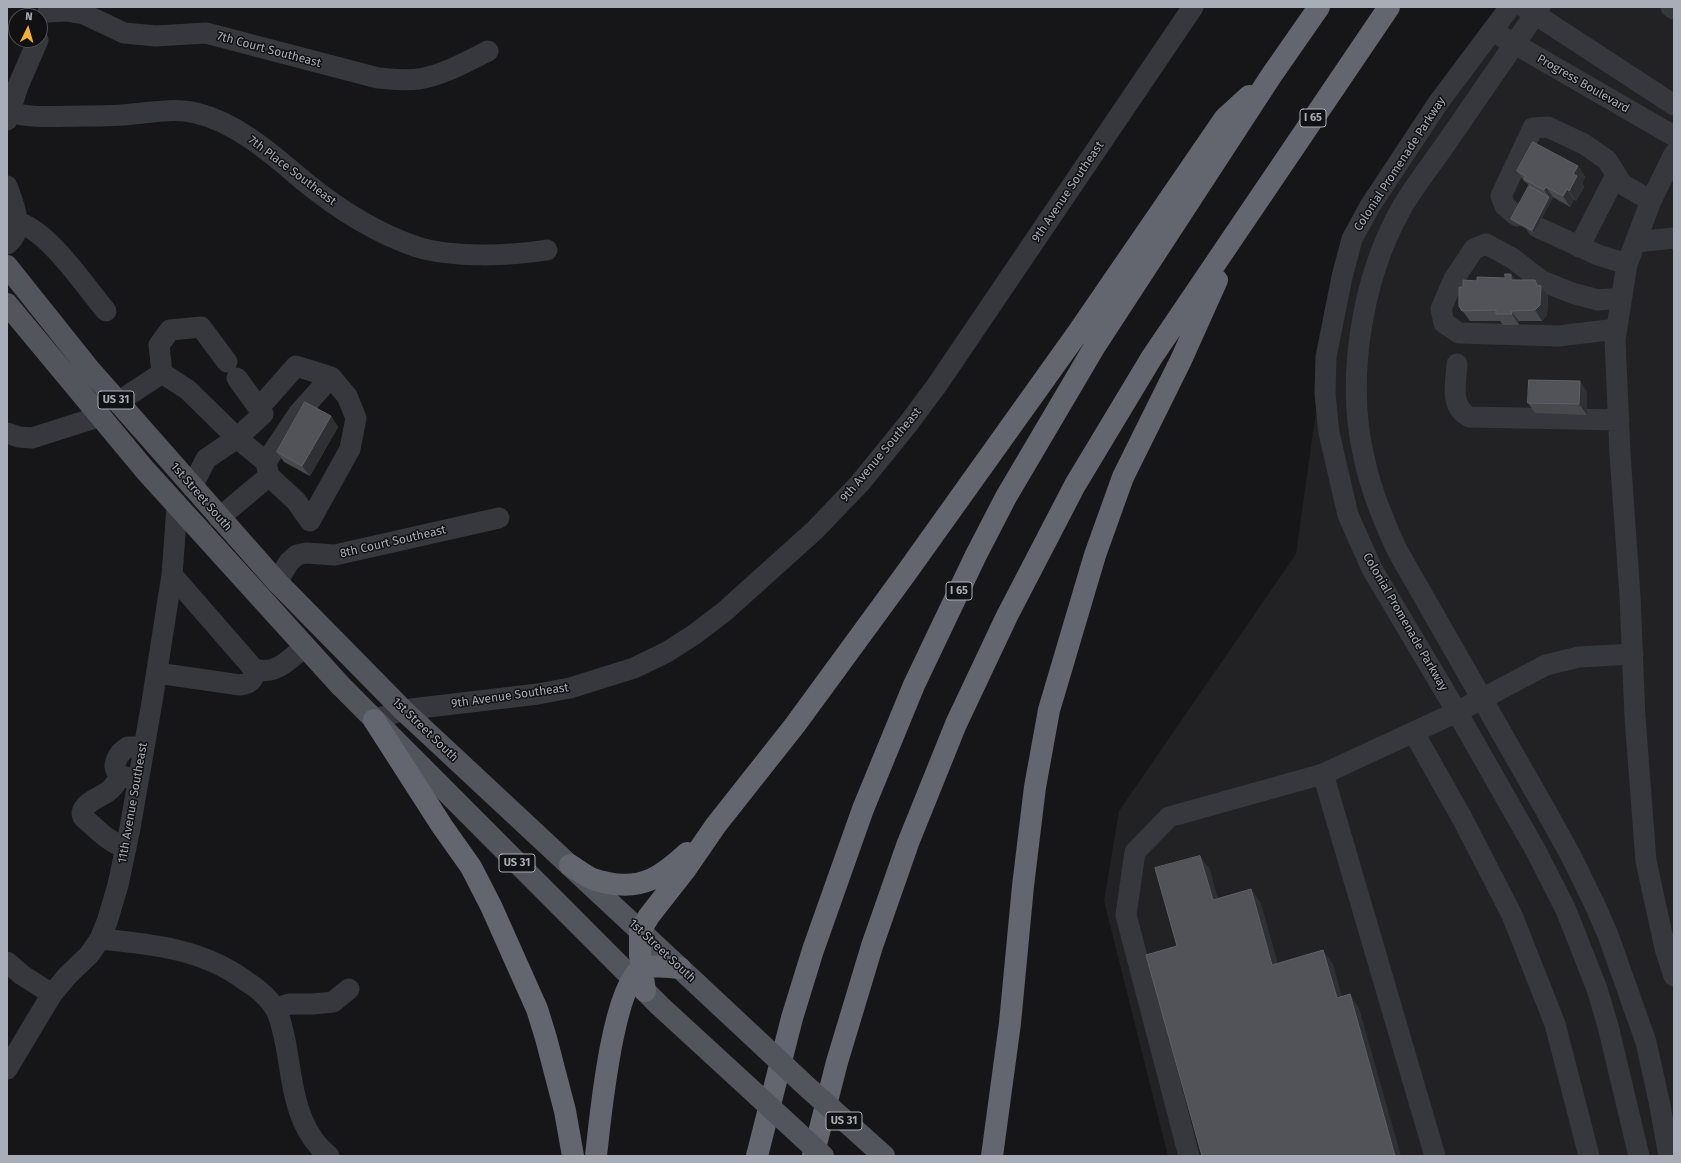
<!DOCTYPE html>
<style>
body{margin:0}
#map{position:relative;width:1681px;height:1163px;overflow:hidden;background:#161618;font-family:"Fira Sans",sans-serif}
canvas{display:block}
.frame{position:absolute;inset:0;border:8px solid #a8adb8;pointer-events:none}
.north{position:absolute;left:8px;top:8px;width:40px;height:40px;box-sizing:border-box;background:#111113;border:1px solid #4d4f55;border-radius:50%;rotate:5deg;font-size:11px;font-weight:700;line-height:16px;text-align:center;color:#a8adb8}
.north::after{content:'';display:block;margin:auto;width:14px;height:18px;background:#f2b134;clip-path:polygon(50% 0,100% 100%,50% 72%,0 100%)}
</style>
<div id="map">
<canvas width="1681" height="1163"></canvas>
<div class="frame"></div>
<div class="north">N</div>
</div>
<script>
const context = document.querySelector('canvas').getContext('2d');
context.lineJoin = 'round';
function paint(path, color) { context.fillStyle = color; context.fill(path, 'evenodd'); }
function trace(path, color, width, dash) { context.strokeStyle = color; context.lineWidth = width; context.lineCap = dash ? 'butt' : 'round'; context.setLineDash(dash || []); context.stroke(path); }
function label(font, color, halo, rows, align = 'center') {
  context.font = font + ' "Fira Sans",sans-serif'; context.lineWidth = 3; context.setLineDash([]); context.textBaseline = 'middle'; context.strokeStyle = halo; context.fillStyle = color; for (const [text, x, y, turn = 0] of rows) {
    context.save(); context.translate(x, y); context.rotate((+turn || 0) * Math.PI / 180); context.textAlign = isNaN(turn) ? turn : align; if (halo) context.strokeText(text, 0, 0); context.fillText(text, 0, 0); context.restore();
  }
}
paint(new Path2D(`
 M1499,7H1674V1156H1168L1104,901L1119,811L1296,554L1320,382L1351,229Z`), '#222225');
trace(new Path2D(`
 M1510,7L1438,103L1370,206L1352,239L1342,277L1326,357L1325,394L1329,433L1348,515L1372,569L1457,712L1536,851L1566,910L1597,989L1608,1026L1639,1156
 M1524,7L1674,105
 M1540,7C1509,52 1478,97 1447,142C1432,164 1414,186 1401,209C1361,281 1345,382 1365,462C1372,493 1384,521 1397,550L1545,809L1571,856L1594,903L1608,935L1646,1042L1659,1101L1669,1156
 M1671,7L1674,9
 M48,12L66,11L84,14L124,33L156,36L206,33L378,78C392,79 405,81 419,79C443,75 466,62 488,51
 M1501,36L1674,136
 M9,112C33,119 60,116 85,116C101,116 117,116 133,114C154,112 175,108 196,113C238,123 273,155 305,182C338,209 376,233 417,247C454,258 509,256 547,250
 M7,120L18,86L38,40
 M1674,154L1651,201L1627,264L1615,340L1620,454L1630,596L1635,717L1646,861L1665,948L1674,976
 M7,186C13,203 26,230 7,244
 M1517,216L1505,206L1501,196L1533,128L1548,127L1584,144L1607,160L1622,184L1651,201
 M17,222C48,230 85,286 106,311
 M1537,227L1598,255L1627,264
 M1636,242L1674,238
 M1579,247L1616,175
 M1617,329L1558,336L1459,333L1444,323L1441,309L1454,279L1474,249L1486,244L1512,258L1542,281L1572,293L1598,300L1621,298
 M1457,364C1456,382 1449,408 1470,417L1619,420
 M162,373L188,390L237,438L266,462L269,476
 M118,402L162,373L159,345L170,330L201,327L227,362
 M7,433L19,437L32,438L101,416
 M266,462L298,414L331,377
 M192,487L206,459L237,438L263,414L237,378
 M219,518L269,476L296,501L310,521L350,449L356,418L347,396L331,377L296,366L259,408
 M172,575L253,668C274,678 291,658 305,646
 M277,582L289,562L297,555L306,553L335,555L499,518
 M157,673L240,685C251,684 253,679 257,670
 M374,720L403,710L538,694L570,688L634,668L667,652L695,634L725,611L815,530L860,483L908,424L937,385L1193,7
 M1414,733L1462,818L1512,915L1555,1024L1589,1156
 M121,775C118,780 115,785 111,789C103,797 84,801 82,813L83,817C97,829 108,842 126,848
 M133,779C129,778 124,777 121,775C108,768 119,752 128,747H144
 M100,939C152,944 203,949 246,981C257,988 268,997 275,1008C284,1024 288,1058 291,1076C296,1106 304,1136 329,1156
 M7,962L22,975L52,994
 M275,1009L289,1004H313L333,1002L349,989
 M7,1069L52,994L68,975L89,955L100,939L107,922L118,885L130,828L152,702L172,575L177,506
 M1189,1156L1126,915L1135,852L1169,817L1323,774
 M1435,1156L1323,774L1457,712L1546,665L1579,657L1633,654`), '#37383d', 21);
trace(new Path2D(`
 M7,266L90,370L277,582L403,710L698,985
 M7,304L145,470L340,685L660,1006L758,1096`), '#53555c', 22);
trace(new Path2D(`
 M374,720L442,826L471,867L491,906L537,1009L546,1038L565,1111L573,1156
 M570,865C577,869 585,876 593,879C598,881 603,882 608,883C643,890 662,876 687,853
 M645,991L640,956V931L649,916L685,870L716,825L795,725L904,576L1079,331L1225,118L1249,96
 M596,1156C600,1120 612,989 641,969C648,965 671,967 680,968
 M757,1156L792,1018L813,950L863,809L914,685L976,555L1006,497L1095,346L1271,76L1319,7
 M813,1156L837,1062L872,946L908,843L956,724L1007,616L1075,485L1152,357L1389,7
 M992,1156L1010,1023L1023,886L1035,787L1049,710L1095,555L1123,477L1181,360L1217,280`), '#63666e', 22);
trace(new Path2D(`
 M698,985L805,1085L884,1156
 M758,1096L823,1156`), '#53555c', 22);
paint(new Path2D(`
 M1578,166L1585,177L1582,183L1584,187L1576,201L1574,199L1570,207L1553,197L1534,233L1514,222L1511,219L1529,186L1527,183L1525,182L1517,171Z
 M1505,278L1516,280L1538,286L1548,296L1547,315L1542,321H1519V325H1503L1500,321H1470L1459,306L1463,287L1477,281Z
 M1587,391V415L1535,413L1528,403Z
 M331,416L338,427L310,476L284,462L277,452Z`), '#47494d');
paint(new Path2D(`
 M1578,166L1585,177L1582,183L1584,187L1576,201L1569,191L1573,174Z
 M1546,187L1553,197L1534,233L1532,230L1549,197L1544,190Z
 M1567,189L1574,199L1570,207L1563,196Z
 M1511,274L1519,284L1511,280Z
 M1535,280L1540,289L1541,286L1548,296L1547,315L1542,321L1535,310L1537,285Z
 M1511,311L1519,321V325L1512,314Z
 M1580,381L1587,391V415L1579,404Z
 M331,416L338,427L310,476L302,466Z
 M1200,856L1210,869L1222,914L1213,900Z
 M1251,889L1261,903L1282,978L1272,965Z
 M1323,950L1333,964L1346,1011L1337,998Z
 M1350,994L1359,1008L1401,1156H1395Z`), '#2f3033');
const building = new Path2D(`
 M1533,142L1578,166L1573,174L1577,176L1569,191L1567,189L1563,196L1546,187L1544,190L1524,179L1526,176L1517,171Z
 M1529,186L1549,197L1532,230L1511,219Z
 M1505,274H1511V280H1535L1537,285L1541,286L1540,305L1535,310L1511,311L1512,314H1496V310L1462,311L1459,306V287H1463V280L1477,281V277L1505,278Z
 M1529,380L1580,381L1579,404L1528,403Z
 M305,402L331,416L302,466L277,452Z
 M1200,856L1213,900L1251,889L1272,965L1323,950L1337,998L1350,994L1395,1156H1202L1146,955L1177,946L1155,868Z`);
paint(building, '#525359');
trace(building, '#5f6168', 1);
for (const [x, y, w] of [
 [1313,118,26],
 [116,400,36],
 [959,591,26],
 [517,863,36],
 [844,1121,36]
]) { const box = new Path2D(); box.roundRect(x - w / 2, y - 9, w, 18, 3); context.fillStyle = '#111113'; context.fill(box); trace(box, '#a8adb8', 1); }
label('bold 11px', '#a8adb8', null, [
 ["I 65",1313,118],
 ["US 31",116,400],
 ["I 65",959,591],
 ["US 31",517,863],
 ["US 31",844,1121]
]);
label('12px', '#a8adb8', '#111113', [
 ["7th Court Southeast",269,50,15],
 ["Progress Boulevard",1583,84,30],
 ["Colonial Promenade Parkway",1400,164,-57],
 ["7th Place Southeast",292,171,37],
 ["9th Avenue Southeast",1068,192,-56],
 ["9th Avenue Southeast",881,455,-50],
 ["1st Street South",201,497,49],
 ["8th Court Southeast",393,542,-13],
 ["Colonial Promenade Parkway",1405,622,60],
 ["9th Avenue Southeast",510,696,-8],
 ["1st Street South",425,730,44],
 ["11th Avenue Southeast",133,803,-80],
 ["1st Street South",662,951,43]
]);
</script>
